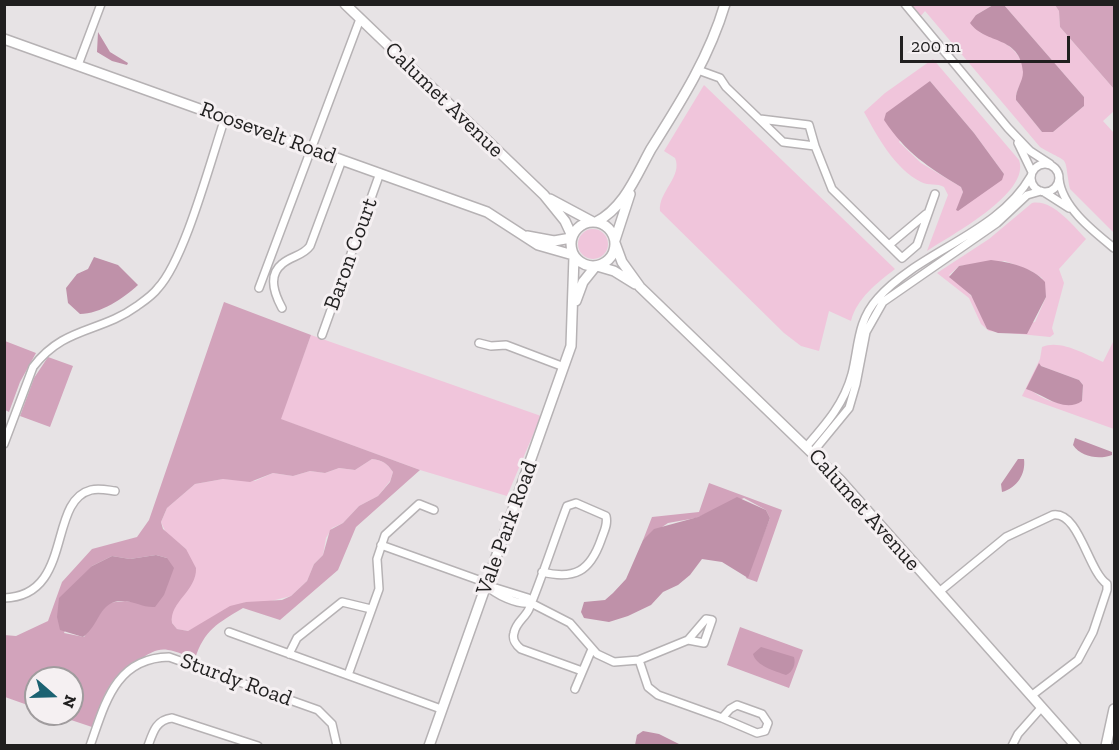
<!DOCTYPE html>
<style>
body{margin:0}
#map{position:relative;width:1119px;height:750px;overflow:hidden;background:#e7e3e5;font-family:"Zilla Slab",serif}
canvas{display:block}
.frame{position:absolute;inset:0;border:6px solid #201f1f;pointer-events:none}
.north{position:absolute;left:24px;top:666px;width:60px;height:60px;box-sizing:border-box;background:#f5f0f2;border:2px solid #a09c9e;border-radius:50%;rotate:110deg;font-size:16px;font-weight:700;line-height:24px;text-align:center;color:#201f1f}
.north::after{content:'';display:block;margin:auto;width:21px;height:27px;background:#1b6272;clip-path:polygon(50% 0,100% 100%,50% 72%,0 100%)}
.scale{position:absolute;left:900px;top:36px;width:170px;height:27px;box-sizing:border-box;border:3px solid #201f1f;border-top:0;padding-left:8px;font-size:18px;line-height:21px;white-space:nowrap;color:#201f1f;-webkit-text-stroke:4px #f5f0f2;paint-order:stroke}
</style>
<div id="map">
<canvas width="1119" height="750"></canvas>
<div class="frame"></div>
<div class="north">N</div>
<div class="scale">200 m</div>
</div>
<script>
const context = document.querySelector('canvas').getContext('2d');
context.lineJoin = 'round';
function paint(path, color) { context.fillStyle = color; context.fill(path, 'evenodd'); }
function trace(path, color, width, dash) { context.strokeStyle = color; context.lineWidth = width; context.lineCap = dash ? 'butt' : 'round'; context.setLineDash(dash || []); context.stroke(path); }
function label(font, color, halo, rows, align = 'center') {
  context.font = font + ' "Zilla Slab",serif'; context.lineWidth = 6; context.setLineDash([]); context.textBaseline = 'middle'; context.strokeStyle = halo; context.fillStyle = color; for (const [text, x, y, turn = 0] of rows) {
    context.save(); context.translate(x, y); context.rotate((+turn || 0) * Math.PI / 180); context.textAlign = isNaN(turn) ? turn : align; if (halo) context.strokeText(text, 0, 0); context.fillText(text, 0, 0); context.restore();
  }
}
paint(new Path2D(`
 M955,4L993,5L976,15L981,33C1001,39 1026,51 1023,77C1021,85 1015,91 1016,100L1042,132H1053L1084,106V97L1004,5H1055L1059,11L1060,27L1114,89V111L1103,121L1114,133V233L1070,189C1063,152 1072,166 1040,147L925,11L920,17L909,5Z
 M933,59L1019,160C1031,193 951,235 927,251L948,195L944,187C937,183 929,186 921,182C895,169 877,136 864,112L885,93ZM930,81L974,133L1004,174L957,209L963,192L961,187L921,163L899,142Z
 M704,85L895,269C877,283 857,298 851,321L829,311L819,351L801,346L784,333L660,211C658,192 683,176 675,158L664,151Z
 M1032,203C1053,199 1073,226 1086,239L1059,269L1064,283L1052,328L1054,334L1050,337L989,331L981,324L969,298L937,273L989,239ZM1005,261L1031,271L1042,278L1046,297L1035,322L987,329L975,301L965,288L949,275L959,266Z
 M578 244a15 15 0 1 1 30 0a15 15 0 1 1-30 0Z
 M311,335L541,416L507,496L420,470L280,419Z
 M1114,340V429L1022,396L1040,359L1042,347C1061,339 1086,355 1103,362ZM1041,366L1079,380L1083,385L1082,401C1065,407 1045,402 1031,390Z
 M372,459C382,460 387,463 393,472L390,481L378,496L359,506L343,523L332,528L326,538L323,555L314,564L307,581L291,596L267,602H246L188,631L177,629L172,623L171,616L186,549L166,533L161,522L167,508L195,484L223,479L255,481L273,473L293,476L310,471L325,473L339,468L355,470Z`), '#f0c5db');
paint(new Path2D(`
 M1055,5H1114V89L1060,27L1059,11Z
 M224,302L311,335L281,419L420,470L356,527L338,570L280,620L243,608C218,623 204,630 195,659C186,656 177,651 168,650C158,648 150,653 142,658C108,676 105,693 92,727L53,714H72V678H36V708L5,697L4,635L16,636L48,621L62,582L92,549L137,537L149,520ZM372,459C382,460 387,463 393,472L390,482L378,496L359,506L343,523L330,530L323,555L314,564L307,581L291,596L282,600L246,602L230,606L188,631L177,629L172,623C169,602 197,591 196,568L186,549L163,529L161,522L167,508L195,484L223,479L250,482L273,473L293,476L310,471L325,473L339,468L355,470ZM156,555L167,558L134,602L125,601L107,603L84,637L64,633L92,566L112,556L130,559Z
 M5,341L36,353L20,382L9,412L5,410Z
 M48,357L73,366L50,427L20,416L34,378Z
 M709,483L782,510L757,582L746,578L770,518L766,510L744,498L696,518L668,523L643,540L652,517L699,512Z
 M740,627L803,650L789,688L727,665Z`), '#d2a3bb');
paint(new Path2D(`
 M993,5H1004L1084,97V106L1053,132H1042L1016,100C1015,90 1023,82 1023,72C1020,35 986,45 970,23L976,15Z
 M98,32L110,52L128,63L127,65L112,61L97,52Z
 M930,81L974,133L1004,174L1002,180L958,211L956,210L963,192L961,187C928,167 906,153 884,120L886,113Z
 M94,257L118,265L138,285C124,298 100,314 80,314L68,303L66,288L77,274L88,269Z
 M991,260C1010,262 1032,267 1045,282L1046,297L1027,334L998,333L987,329L971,295L949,277L959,266Z
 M1039,363L1041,366L1079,380L1083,385L1082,401C1064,414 1043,394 1026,389Z
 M1075,438L1112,452V455C1099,460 1081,457 1073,445Z
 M1018,459H1024C1026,474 1017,488 1002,492L1001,484Z
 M737,497L766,510L770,518L748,578L722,562L702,559L690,575L678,585L663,592L651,605L628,616L609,622L584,618L581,612L584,602L605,600L613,593L626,579L643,540L654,529L698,517Z
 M156,555L167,558L174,568L164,595L155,607C144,608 134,601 123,601C99,600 100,625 83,637L60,630L57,617L59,598L92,566L112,556L130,559Z
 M761,647L794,657C796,664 793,672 786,675C775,671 756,666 753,654Z
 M643,731L659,734L681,745H635L637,735Z`), '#bf91a9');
const street = new Path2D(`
 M905,4L1008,128L1030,151L1050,164
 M78,65L101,4
 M698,70L720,78L726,87L783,142L815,146L832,189L902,258L917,245L935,194
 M760,119L809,125L815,146
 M1018,143L1032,172
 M1031 178a14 14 0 1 1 28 0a14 14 0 1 1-28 0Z
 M1059,179C1062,207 1093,231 1114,248
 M1044,192L1069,208
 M889,245L926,214
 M259,288L360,19
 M282,308C275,295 267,276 282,264C291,256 303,256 310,246L342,160
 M322,335L380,173
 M479,343L491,346L506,345L564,367
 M4,444L33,367C64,326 100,333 137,306C144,301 153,295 158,288C185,259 211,159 225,118
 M806,447C826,424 844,404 852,374C859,346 857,321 878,298C921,250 998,234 1031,176
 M812,453L849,408L856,384L866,332L883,302L997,223L1027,195L1041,191
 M381,545L487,583
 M542,572C575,580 590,571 601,540C604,531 608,525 606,516L576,503L567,506C554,540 543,575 529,609C525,618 516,622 514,633C512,639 516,645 521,649L582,671
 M486,585L528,598L531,603C517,605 496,595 486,585Z
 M939,592L1006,537L1053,515C1079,511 1088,571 1107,584V590L1093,632L1078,660L1031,696
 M4,598C74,596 47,501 91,490C99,488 107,490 115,491
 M531,603L570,623L597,654L614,662L639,660L688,640L704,643L712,620L706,619L688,640
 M229,632L441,709
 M289,654L297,638L342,602L371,609
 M639,660L648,687L658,695L722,718L730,709L737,705L762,714L768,723L765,731L757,733L722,718
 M348,675L379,589L377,559L385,535L419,504L434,510
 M575,689L592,649
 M90,746C105,704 115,658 169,657L318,710L332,724L337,746
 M148,746C153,732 156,720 172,718L258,746
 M1012,746L1018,734L1041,708`);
const secondary = new Path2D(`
 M345,4L544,195L565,221L572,236
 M4,39L487,212L538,245L573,255
 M550,199L593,222
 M571 244a22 22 0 1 1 44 0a22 22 0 1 1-44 0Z
 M596,222C624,208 636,176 651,149C680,103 709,58 725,4
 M527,236L554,241L571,238
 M615,240L630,194
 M615,243L622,262L640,287L840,480L1076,746
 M597,266L614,271L635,284
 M576,301L583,282L595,267
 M429,746L571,346L574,256
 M1106,746L1114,709`);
trace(street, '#b6b2b4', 10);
trace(secondary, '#b6b2b4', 12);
trace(street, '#fff', 7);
trace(secondary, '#fff', 9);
label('22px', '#201f1f', '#f5f0f2', [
 ["Calumet Avenue",444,100,44],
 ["Roosevelt Road",268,133,20],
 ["Baron Court",351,254,-70],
 ["Calumet Avenue",864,510,48],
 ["Vale Park Road",507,528,-70],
 ["Sturdy Road",236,680,20]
]);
</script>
